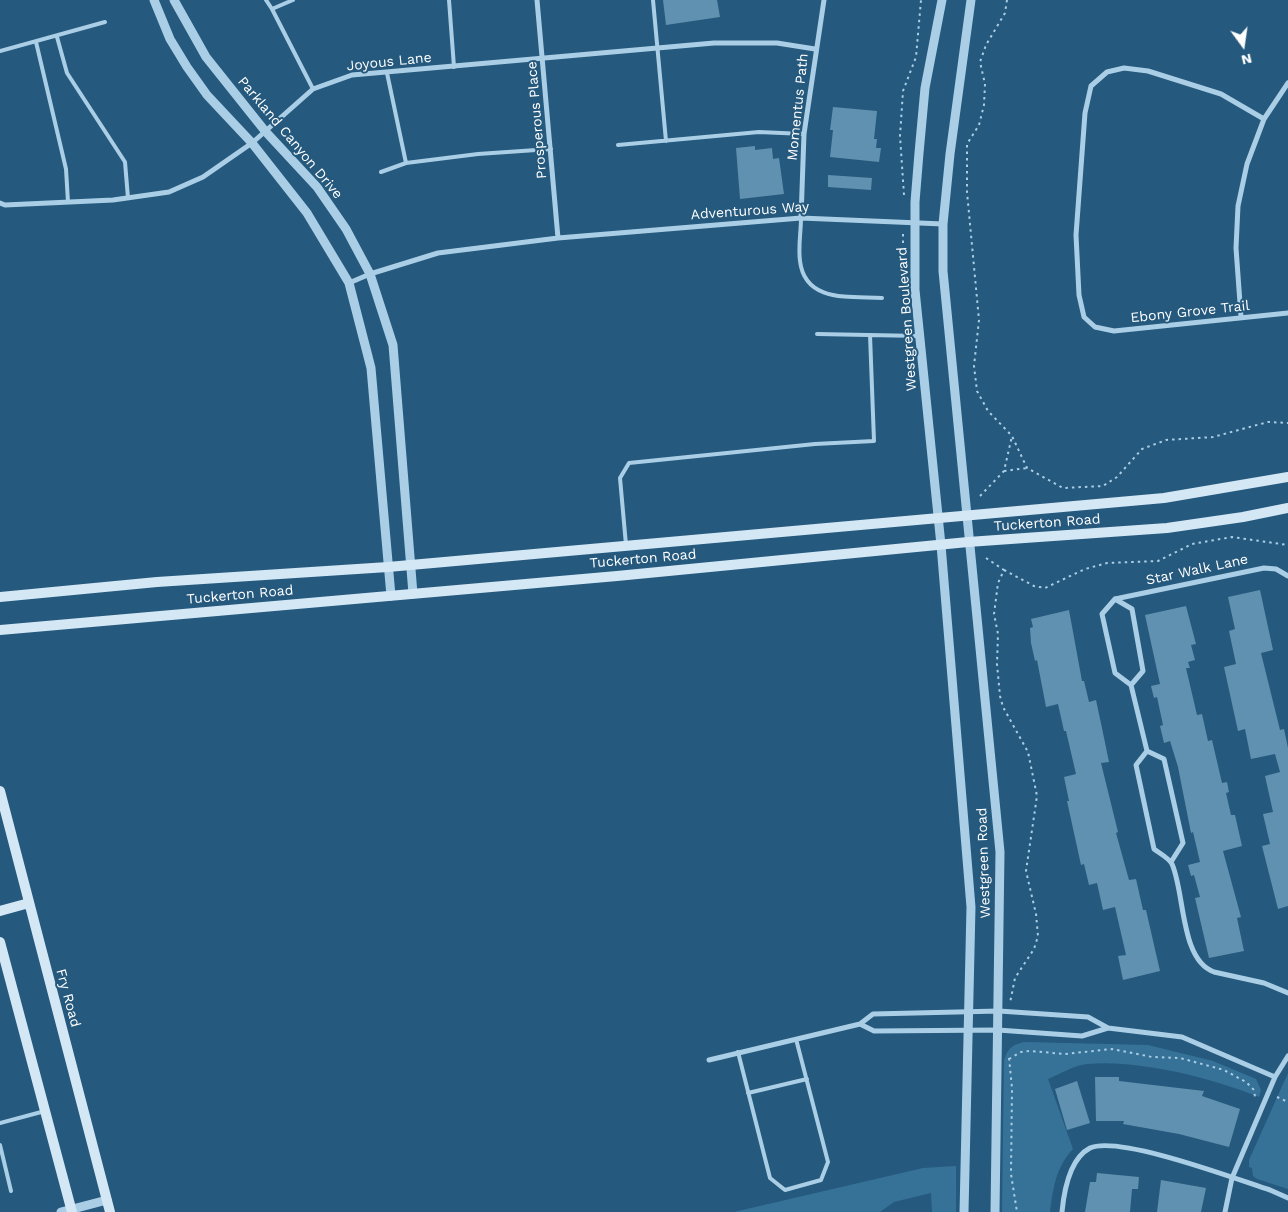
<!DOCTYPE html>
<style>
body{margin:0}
#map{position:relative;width:1288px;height:1212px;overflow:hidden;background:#25597d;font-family:"Work Sans",sans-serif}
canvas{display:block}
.north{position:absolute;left:1218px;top:20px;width:50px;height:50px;-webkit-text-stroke:4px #25597d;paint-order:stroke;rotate:166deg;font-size:14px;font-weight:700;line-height:20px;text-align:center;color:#fff}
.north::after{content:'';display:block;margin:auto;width:18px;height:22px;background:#fff;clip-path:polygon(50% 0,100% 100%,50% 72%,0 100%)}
</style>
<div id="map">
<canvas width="1288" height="1212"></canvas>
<div class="north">N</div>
</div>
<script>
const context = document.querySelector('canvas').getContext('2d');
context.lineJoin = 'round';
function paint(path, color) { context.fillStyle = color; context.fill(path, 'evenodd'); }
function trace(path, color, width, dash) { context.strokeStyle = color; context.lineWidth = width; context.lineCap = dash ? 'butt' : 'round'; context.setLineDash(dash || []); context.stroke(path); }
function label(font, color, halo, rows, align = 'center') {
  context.font = font + ' "Work Sans",sans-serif'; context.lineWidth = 4; context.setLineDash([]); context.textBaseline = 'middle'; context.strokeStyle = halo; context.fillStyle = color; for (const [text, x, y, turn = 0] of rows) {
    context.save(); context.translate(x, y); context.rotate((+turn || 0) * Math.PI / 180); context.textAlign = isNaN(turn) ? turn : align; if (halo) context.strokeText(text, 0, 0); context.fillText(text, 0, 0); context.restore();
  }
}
paint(new Path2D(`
 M1024,1042L1148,1045L1213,1061L1256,1079L1261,1090L1259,1097C1213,1078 1137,1059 1087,1064C1075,1065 1060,1074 1048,1079L1073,1149C1056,1167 1053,1188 1050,1212H1002L1004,1060C1008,1048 1012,1045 1024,1042Z
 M1288,1073V1189L1257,1179L1253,1176L1252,1168L1249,1167V1160Z
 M956,1166V1212H932L931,1193L894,1202L880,1212H734L923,1168Z`), '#367298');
paint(new Path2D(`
 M663,0H717L720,17L666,25Z
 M833,107L877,111L874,139H877L876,148H881L879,162L830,157L833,130H830Z
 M755,146V150L772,148L773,159L779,158L784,194L740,199L736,148Z
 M828,175L872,178L871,190L828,187Z
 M1260,590L1273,650L1261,653L1280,730L1284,729L1288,748V906L1278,909L1262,846L1270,844L1263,814L1273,812L1265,776L1280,772L1275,754L1251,759L1245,729L1238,731L1224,667L1236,664L1229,631L1235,629L1228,597Z
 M1186,606L1196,644L1191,645L1195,660L1188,662L1190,668H1186L1197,715L1202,714L1208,741L1212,740L1222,783L1227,782L1229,792L1226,793L1231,815H1235L1242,846L1223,851L1241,917L1237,918L1244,951L1209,958L1195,898L1200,897L1194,875L1191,876L1188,865L1200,862L1193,832L1191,833L1178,767L1170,741L1164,743L1160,726L1163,725L1157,697L1154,698L1151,686L1160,684L1145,615Z
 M1069,610L1082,681H1084L1089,702L1096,700L1102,728L1109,762L1101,763L1118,832L1116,833L1129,880L1136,879L1143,910H1146L1160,971L1123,980L1118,956L1126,955L1115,907L1103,910L1097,883L1089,885L1084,864L1081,865L1067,801H1069L1064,777L1076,774L1066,731H1064L1058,704L1046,707L1037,660L1035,661L1031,643L1030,628L1033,627L1031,619Z
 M1095,1077H1119V1081L1204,1091L1202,1096L1240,1109L1229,1147L1179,1134L1123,1124L1124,1121H1096Z
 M1077,1081L1090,1123L1067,1130L1055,1089Z
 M1097,1173L1139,1177L1138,1189H1132L1130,1212H1085L1090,1182H1096Z
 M1161,1180L1206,1188L1201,1212H1157Z`), '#6191b0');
trace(new Path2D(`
 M1007,0L1005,13L986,45L980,62L985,84L984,105L979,125L967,144V192L979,320L974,366L977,391L988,411L1012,436L1027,468L1063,488L1103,486L1117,477L1142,449L1166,440L1213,437L1268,422L1288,423
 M904,195L900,136L903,91L916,57L921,0
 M903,243V230
 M1004,471L1027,468
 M980,496L1004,471L1012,436
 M986,558L1004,570L998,583L994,614L998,634L997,664L1000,696L1003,707L1028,752L1037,796L1026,871L1036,914L1038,936L1034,949L1015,978L1010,1003
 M1004,570L1034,586L1045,588L1085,569L1107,563L1158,561L1192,544L1232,537L1288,545
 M1009,1058L1012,1088L1011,1174L1017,1212
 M1009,1059L1021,1052L1030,1051L1065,1054L1112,1049L1152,1057L1180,1058L1224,1070L1246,1082L1254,1090L1255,1097
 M1277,1097L1288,1102`), '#aacee5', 2, [2.5, 4]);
trace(new Path2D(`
 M266,0L272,9L293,0
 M449,0L454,67
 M653,0L666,141
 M272,9L313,89
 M57,37L67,73L125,162L128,198
 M36,42L66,169L68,202
 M0,51L105,22
 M387,73L406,163L478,154L551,149
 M618,145L759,132L804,134
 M381,172L406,163
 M801,218C801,232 798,247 800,261C805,303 850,296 882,298
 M817,334L920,336
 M626,545L620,478L629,463L815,444L874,441L870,335
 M738,1052L770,1178L785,1190L821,1180L828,1162L796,1039
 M748,1093L807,1079
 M0,1123L45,1111
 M0,1145L11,1191`), '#aacee5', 4);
trace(new Path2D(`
 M537,0L558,238
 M1264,119L1221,94L1148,71L1124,68L1107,72L1091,86L1085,113L1076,235L1079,295L1084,317L1095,327L1114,331L1288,313
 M0,203L5,205L113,200L169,192L203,177L252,143L313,89L352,75L714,43H777L815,49
 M801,218L804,134L824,0
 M349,283L370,274L438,253L558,238L801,218L943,224
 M1241,317L1236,248L1238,206L1247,164L1264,119L1288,83
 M1115,599L1264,568L1276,569L1288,576
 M1115,599L1102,614L1115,673L1131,685L1147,751
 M1115,599L1132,609L1143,671L1131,685
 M1147,751L1136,765L1154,849C1159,853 1169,858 1172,864C1185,893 1180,960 1214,972L1264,983L1288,993
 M1147,751L1164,759L1183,843L1171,862
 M860,1024L874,1031L998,1030L1082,1036L1108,1028
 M709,1060L860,1024L873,1014L999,1011L1088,1017L1108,1028L1182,1037L1275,1077
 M1062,1212C1064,1191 1069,1159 1090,1148C1119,1135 1236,1179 1270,1190L1288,1198
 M1225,1212L1232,1178L1275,1077L1288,1056`), '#aacee5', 5);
trace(new Path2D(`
 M154,0L170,39L187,67L207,95L252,143L307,213L349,283L371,368L391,596
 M174,0L206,57L265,131L317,187L346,229L370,274L393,345L413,594
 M942,0L925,88L919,153L915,202V290L941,545L971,907L964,1212
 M971,0L950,154L943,224V271L1000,852L995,1212
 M61,1212L107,1200`), '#aacee5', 9);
trace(new Path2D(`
 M0,597L157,582L388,567L1164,498L1288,477
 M0,630L617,576L968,542L1167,528L1243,517L1288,508
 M0,791L110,1212
 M0,911L29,903
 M0,942L72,1212`), '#d3e7f5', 10);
label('14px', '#fff', '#25597d', [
 ["Joyous Lane",389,62,-6],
 ["Momentus Path",798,107,-84],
 ["Prosperous Place",537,120,-95],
 ["Parkland Canyon Drive",290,138,50],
 ["Adventurous Way",750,211,-4],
 ["Ebony Grove Trail",1190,312,-6],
 ["Westgreen Boulevard",907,319,-94],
 ["Tuckerton Road",1047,523,-4],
 ["Tuckerton Road",643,559,-5],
 ["Star Walk Lane",1197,570,-12],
 ["Tuckerton Road",240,595,-5],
 ["Westgreen Road",984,863,-92],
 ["Fry Road",68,998,75]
]);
</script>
